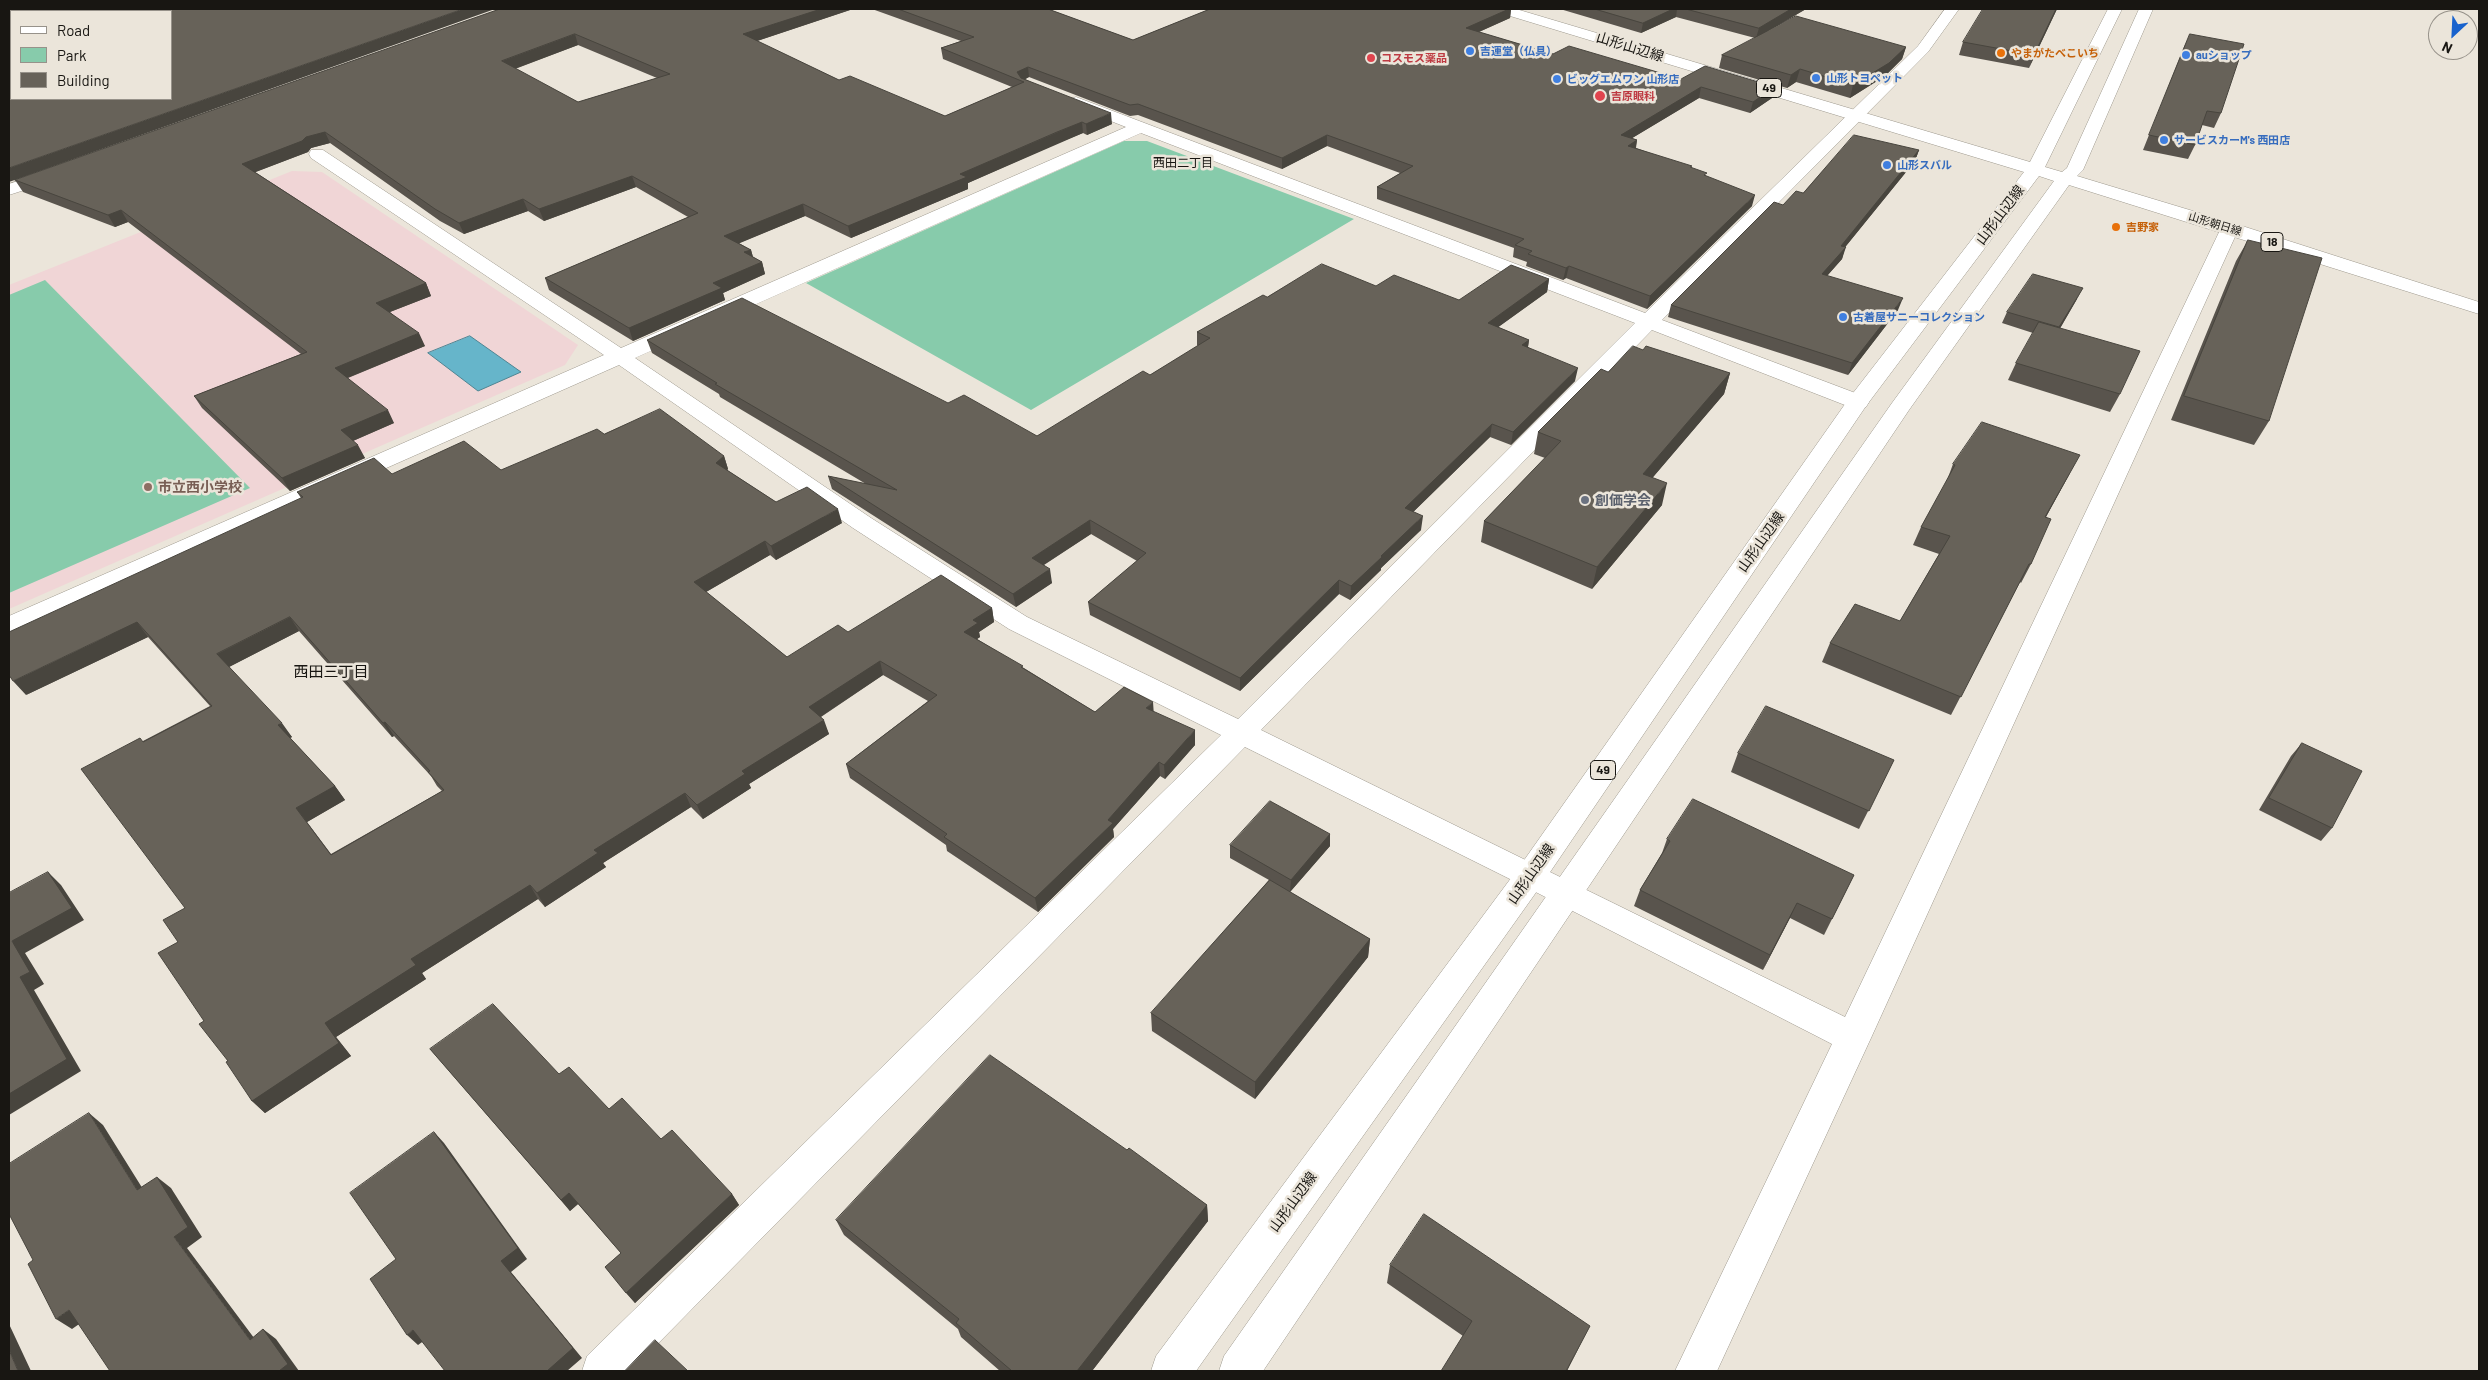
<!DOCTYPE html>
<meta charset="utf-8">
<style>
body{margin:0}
#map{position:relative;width:2488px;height:1380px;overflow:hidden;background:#ebe5da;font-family:Barlow,sans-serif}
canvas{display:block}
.frame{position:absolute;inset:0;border:10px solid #181612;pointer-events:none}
.legend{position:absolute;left:10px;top:10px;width:162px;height:90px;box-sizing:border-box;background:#ebe5da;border:1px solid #97928a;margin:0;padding:6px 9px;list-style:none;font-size:15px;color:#181612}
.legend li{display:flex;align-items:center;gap:10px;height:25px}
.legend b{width:25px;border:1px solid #97928a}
.north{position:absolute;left:2428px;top:10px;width:50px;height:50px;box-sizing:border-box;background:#ebe5da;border:1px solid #97928a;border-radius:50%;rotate:205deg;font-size:14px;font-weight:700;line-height:20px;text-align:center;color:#181612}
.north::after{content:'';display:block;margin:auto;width:18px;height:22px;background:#1862cd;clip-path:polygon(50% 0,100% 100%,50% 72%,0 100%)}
</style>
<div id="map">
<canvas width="2488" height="1380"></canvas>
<div class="frame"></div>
<ul class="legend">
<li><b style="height:6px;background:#fff"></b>Road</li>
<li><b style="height:14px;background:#87cbab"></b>Park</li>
<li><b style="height:14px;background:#676259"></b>Building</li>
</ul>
<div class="north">N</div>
</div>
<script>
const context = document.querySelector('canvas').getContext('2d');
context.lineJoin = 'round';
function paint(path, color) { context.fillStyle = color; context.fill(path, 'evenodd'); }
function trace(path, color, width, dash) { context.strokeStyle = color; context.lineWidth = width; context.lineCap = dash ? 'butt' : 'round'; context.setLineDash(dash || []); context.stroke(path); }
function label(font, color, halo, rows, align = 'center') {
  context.font = font + ' Barlow,"Noto Sans JP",sans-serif'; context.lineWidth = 5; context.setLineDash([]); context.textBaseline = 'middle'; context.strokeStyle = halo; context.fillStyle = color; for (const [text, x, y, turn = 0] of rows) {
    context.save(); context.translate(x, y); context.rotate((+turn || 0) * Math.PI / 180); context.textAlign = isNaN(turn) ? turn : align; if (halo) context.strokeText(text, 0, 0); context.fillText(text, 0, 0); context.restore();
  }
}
paint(new Path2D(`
 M292,171L322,172L578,345L565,365L9,609V285Z`), '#f0d5d6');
paint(new Path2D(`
 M1124,141H1147L1354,219L1031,410L806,283Z
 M45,280L250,488L9,593V295Z`), '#87cbab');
const water = new Path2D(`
 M470,336L521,372L478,391L428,353Z`);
paint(water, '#66b5ca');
trace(water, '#4f8593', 1);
const minor = new Path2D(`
 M1945,9H1959L1928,52L1662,320L1866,397L1869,402L1866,407L1858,409L1850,407L1652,330L1261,730L1845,1017L2221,228L2224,224H2236L2239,228L1871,1038L1717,1371H1675L1832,1044L1520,884L1245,747L631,1371H582L587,1356L1221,735L1009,629L853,528L619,365L9,635V616L604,355L311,158L309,154L311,150H323L621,348L1126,127L1070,105L1068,102L1070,99L1076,97L1645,313L1918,46ZM1141,133L1635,323L1238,719L1027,617L871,518L635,358Z
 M55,169L61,170L64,174L61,178L9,195V184Z`);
const primary = new Path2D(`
 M1495,9H1516L2030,162L2108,9H2122L2045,167L2062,172L2067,168L2139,9H2153L2083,170L2077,176L2236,224L2479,302V314L2069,185L1909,410L1263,1371H1219L1224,1356L1892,403L2054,181L2039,176L1866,406L1542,884L1196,1371H1151L1156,1356L1520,866L1850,397L2024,172L1497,12Z`);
trace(minor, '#9e998e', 1);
trace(primary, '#9e998e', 1);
paint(minor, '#fff');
paint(primary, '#fff');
paint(new Path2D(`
 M500,9H853L757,41L839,80L945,116L1012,87L943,59L941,48L961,41L872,9H1048L1133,40L1210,9H1511L1510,18L1479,32L1553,54L1681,79L1772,98L1750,113L1699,98L1632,138L1637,140L1636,148L1691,168L1706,176L1752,206L1647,309L1566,278L1563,280L1526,266L1527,262L1513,257L1514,248L1377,199V187L1400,173L1327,146L1282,169L1138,115L1130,116L1029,77L1025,79L1112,124L1087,135L1083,133L1058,143L968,183V189L851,238L805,216L739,243L751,250L753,257L762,262L765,274L723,293L725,300L633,341L549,290L545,278L688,217L636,187L544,221L528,211L464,234L440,221L330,143L311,148L308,152L255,172L426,283L431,296L390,312L425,346L348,378L394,423L353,441L365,458L290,491L202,408L194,396L301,354L128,222L115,227L23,192L15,180ZM578,45L657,78L578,102L515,69Z
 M1560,9H1806L1768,31L1906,47L1902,59L1885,76L1850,98L1796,82L1787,88L1719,68L1722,55L1755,38L1676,17L1641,33Z
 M2057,9L2029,68L1959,55L1963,42Z
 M2190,34L2221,113L2214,128L2202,125L2195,145L2188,159L2143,150L2184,47Z
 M1919,150L1915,161L1845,247L1842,259L1827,276L1898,310L1848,375L1668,317L1671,305L1783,205L1803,193Z
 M2248,240L2269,421L2254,445L2171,420L2236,261Z
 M1549,279L1547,292L1498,327L1529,340L1528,347L1575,381L1511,445L1490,437L1413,512L1421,530L1381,568V570L1350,600L1339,594L1240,691L1090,615L1088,602L1137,561L1091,534L1044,565L1052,583L1016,607L832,489L828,476L866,484L720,397L719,394L652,353L647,340L948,403L1037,436L1150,375L1198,346L1197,345V332L1267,297L1376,286L1459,300Z
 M2077,299L2060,328L2120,394L2110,412L2008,380L2016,363L2033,333L2002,323L2007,312Z
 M1643,350L1730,373L1724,394L1652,478L1662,505L1592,589L1481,542L1484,521L1545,458L1534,454L1538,432L1608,372Z
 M604,434L724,456L728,469L727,470L776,502L842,523L776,560L770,555L706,592L787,657L848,632L992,608L994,622L979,632L980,637L977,639L1095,712H1154L1195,745L1165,779L1160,776L1113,829L1114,837L1038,912L947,851L946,845L850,778L846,764L928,701L883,675L821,717L829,734L749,784L751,788L703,819L691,807L603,863L606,867L545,907L538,899L422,973L426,979L336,1037L351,1056L265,1113L252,1101L204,1021L178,942L185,908L143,741L210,706L148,637L26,695L301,498L297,492L392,474L501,470ZM299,631L392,737L394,736L431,776L437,786L442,791L331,854L307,822L345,800L335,786L290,738L292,737L229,667Z
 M1953,464L2070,473L2046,517L2031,564L2021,583L2020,582L1951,715L1822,662L1830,643L1900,621L1939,554L1913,545L1921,527L1946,483Z
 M2302,743L2332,828L2321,841L2259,810L2291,756Z
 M1738,753L1894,760L1859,829L1731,772Z
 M1330,834V846L1290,892L1370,939L1368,957L1255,1099L1152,1031L1151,1013L1269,880L1230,858V845Z
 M1667,839L1854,875L1824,935L1790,918L1763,970L1634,906L1640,890L1662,853Z
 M430,1049L559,1074L609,1109L661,1139L732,1194L739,1205L635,1303L605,1267L621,1253L578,1204L570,1211Z
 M1127,1150L1207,1205L1208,1221L1092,1371H1000L961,1337L958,1329L844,1235L836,1220Z
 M1390,1265L1582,1343L1463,1336L1387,1283Z`), '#59544d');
paint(new Path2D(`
 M463,9H495L9,182V168Z
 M821,9H853L745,45L743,34Z
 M1509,9H1511L1510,18L1465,38L1466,28Z
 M1673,9H1677L1676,17L1641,33L1643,23Z
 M1791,9H1806L1756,38L1759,28Z
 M2056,9H2057L2029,68L2034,55Z
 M575,34L578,45L506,72L502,61Z
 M1906,47L1902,59L1885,76L1850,98L1853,85Z
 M1028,67L1029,77L1022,81L1017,72Z
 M1800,69L1796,82L1787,88L1791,75Z
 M1701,87L1699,98L1619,146L1621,135Z
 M1775,87L1772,98L1750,113L1753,102Z
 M1111,113L1112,124L1087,135L1086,124Z
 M1082,122L1083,133L968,183V189L851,238L848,226L960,174Z
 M325,132L330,143L311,148L308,152L248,175L242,164L306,137Z
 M1327,135V146L1282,169V158Z
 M1637,140L1635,151L1628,146Z
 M1919,150L1915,161L1838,256L1846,247L1842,259L1818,286L1822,274L1841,246Z
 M632,176L636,187L544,221L539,209Z
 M1755,195L1752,206L1647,309L1650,296Z
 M523,199L528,211L464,234L459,223Z
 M803,204L805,216L728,248L724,236Z
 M121,210L128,222L115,227L108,215Z
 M751,250L754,261L744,252Z
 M762,262L765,274L723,293L725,300L633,341L629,328L713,283Z
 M1569,266L1566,278L1563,280L1566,268Z
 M1549,279L1547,292L1486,336L1488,323Z
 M426,283L431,296L382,315L376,303Z
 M2083,288L2077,299L2054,339L2059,327Z
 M1903,298L1898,310L1848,375L1852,363Z
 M419,333L425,346L342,380L335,368Z
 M1529,340L1527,353L1522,345Z
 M1578,368L1575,381L1511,445L1513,432Z
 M1730,373L1724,394L1637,496L1643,474Z
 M388,410L394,423L348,443L341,430Z
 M1492,424L1490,437L1403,522L1405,508Z
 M358,445L365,458L290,491L282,478Z
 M2080,455L2070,473L2036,535L2045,517Z
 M724,456L728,469L721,477L716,463Z
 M1667,483L1662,505L1592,589L1597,567Z
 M838,509L842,523L776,560L771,546Z
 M1423,516L1421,530L1381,568V570L1350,600L1351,586L1381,556Z
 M1090,520L1091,534L1034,571L1032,558Z
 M765,541L770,555L699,596L694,582Z
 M1050,569L1052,583L1016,607L1013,594Z
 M1339,580V594L1240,691V678Z
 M992,608L994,622L979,632L980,637L967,646L964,632L973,620Z
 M290,617L299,631L227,668L217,654Z
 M137,622L148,637L26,695L13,681Z
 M880,661L883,675L814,721L809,707Z
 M1153,702L1154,716L1146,708Z
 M824,720L829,734L749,784L751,788L703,819L697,805L742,771Z
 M385,722L394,736L392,737L383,723Z
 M282,723L292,737L288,739L278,725Z
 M1195,730V745L1165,779L1164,765Z
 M1159,762L1160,776L1113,829L1114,837L1038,912L1035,898L1108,820Z
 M335,786L345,800L307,822L296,808Z
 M685,793L691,807L603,863L606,867L545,907L537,893L594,850Z
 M1330,834V846L1290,892L1291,880Z
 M48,872L61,885L84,920L25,953L44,984L34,990L81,1071L9,1115V1094L20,977L12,941Z
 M530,885L538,899L422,973L426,979L336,1037L351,1056L265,1113L252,1101L325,1023L411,959Z
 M1797,903L1790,918L1763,970L1770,955Z
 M1370,939L1368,957L1255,1099V1082Z
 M89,1113L103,1125L151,1202L137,1190Z
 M434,1132L444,1143L527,1259L511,1272L582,1358L567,1371H547L501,1261Z
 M157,1177L171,1188L202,1237L187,1248L263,1350L250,1340L174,1237Z
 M569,1193L578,1204L570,1211L561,1200Z
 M732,1194L739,1205L635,1303L626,1293Z
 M1207,1205L1208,1221L1092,1371H1077Z
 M69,1310L85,1320L72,1329L56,1319Z
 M9,1324L31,1371H18L9,1350Z
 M1590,1326L1567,1371H1566Z
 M263,1329L276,1339L299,1371H279Z
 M413,1330L425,1340L418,1345L407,1335Z`), '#48453e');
const building = new Path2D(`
 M9,9H463L9,168ZM11,11H171V99H11Z
 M500,9H821L743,34L839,80L850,76L945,116L1024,82L941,48L974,37L898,9H1048L1133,40L1210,9H1509L1466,28L1553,54L1569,46L1681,79L1705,66L1775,87L1753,102L1701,87L1621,135L1637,140L1628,146L1692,166L1690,167L1707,173L1704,175L1755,195L1650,296L1569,266L1566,268L1528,254L1532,251L1515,245L1524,239L1377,187L1413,166L1327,135L1282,158L1138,104L1130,105L1028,67L1017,72L1021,78L1111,113L1086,124L1082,122L1057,132L960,174L967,177L848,226L803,204L724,236L751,250L744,252L762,262L713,283L722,288L629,328L545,278L698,213L632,176L539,209L523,199L459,223L435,209L325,132L306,137L302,141L242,164L426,283L376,303L419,333L335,368L388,410L341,430L358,445L282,478L194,396L307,352L121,210L108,215L15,180ZM575,34L670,74L578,102L502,61Z
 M1595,9H1673L1643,23Z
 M1686,9H1791L1759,28Z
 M1983,9H2056L2034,55L1963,42Z
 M1796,16L1906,47L1889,63L1853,85L1800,69L1791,75L1722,55Z
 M2190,34L2244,44L2221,113L2207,111L2195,145L2149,135Z
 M1854,135L1919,150L1841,246L1846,247L1822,274L1903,298L1852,363L1671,305L1774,202L1783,205L1796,191L1803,193Z
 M2248,240L2322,258L2269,421L2184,396Z
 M1322,264L1376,286L1394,275L1459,300L1511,265L1549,279L1488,323L1529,340L1522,345L1578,368L1513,432L1492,424L1405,508L1423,516L1381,556L1382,557L1351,586L1339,580L1240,678L1088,602L1146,553L1090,520L1032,558L1050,569L1013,594L828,476L897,490L715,384L717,383L647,340L742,298L948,403L964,395L1037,436L1143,371L1150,375L1210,338L1197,332L1263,295L1267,297Z
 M2033,274L2083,288L2059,327L2007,312Z
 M2039,322L2140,351L2120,394L2016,363Z
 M1633,346L1643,350L1646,346L1730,373L1643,474L1667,483L1597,567L1484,521L1561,441L1538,432L1601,369L1608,372Z
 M660,409L724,456L716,463L776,502L807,487L838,509L771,546L765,541L694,582L787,657L838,625L848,632L941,575L992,608L973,620L978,623L964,632L1023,666L1021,667L1095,712L1124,687L1153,702L1146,708L1195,730L1164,765L1159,762L1108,820L1113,823L1035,898L944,837L947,834L846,764L937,695L880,661L809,707L824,720L742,771L745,774L697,805L685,793L594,850L598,853L537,893L530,885L411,959L416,965L325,1023L339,1043L252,1101L226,1062L228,1061L199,1024L204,1021L158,953L178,942L163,920L185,908L81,769L140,738L143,742L212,706L137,622L13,681L9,675V632L303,497L297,492L374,458L392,474L464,441L501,470L597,429L604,434ZM290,617L383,723L385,722L430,771L428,772L444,790L331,855L296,808L335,786L278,725L282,723L217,654Z
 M1982,422L2080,455L2045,517L2051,519L2031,564H2029L1961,697L1830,643L1855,604L1900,621L1950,536L1921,527L1955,465L1953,464Z
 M1766,706L1894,760L1869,811L1738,753Z
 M2302,743L2362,771L2332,828L2269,798Z
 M1693,799L1854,875L1832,919L1797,903L1770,955L1640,890L1670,841L1667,839Z
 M1270,801L1330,834L1291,880L1230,845Z
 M48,872L72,908L12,941L30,972L20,977L67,1059L9,1094V893Z
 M1270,880L1370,939L1255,1082L1151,1013Z
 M493,1004L559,1074L569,1067L609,1109L622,1098L661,1139L672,1130L732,1194L626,1293L605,1267L621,1253L569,1193L561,1200L430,1049Z
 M990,1055L1127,1150L1129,1148L1207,1205L1077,1371H1012L956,1323L959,1319L836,1220Z
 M89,1113L137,1190L157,1177L188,1227L174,1237L250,1340L263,1329L288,1364L279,1371H110L69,1310L56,1319L28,1264L33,1260L9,1214V1164Z
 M434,1132L518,1248L501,1261L573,1348L547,1371H445L413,1330L407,1335L370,1279L396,1259L350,1193Z
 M1424,1214L1590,1326L1566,1371H1441L1472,1321L1390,1265Z
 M655,1340L688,1371H625Z
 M9,1350L18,1371H9Z`);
paint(building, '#676259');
trace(building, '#48453e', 1);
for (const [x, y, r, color] of [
 [1470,51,5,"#3f7fe0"],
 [2001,53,5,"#e8710a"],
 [2186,55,5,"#3f7fe0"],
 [1371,58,5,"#e0444e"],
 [1816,78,5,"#3f7fe0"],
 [1557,79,5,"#3f7fe0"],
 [1600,96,6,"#e0444e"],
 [2164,140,5,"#3f7fe0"],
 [1887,165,5,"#3f7fe0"],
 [2116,227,5,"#e8710a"],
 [1843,317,5,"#3f7fe0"],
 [148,487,5,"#8d6e63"],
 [1585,500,5,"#6b7280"]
]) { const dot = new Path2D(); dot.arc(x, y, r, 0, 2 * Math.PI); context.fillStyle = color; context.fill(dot); trace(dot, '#ebe5da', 2); }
label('bold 11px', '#366cbe', '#ebe5da', [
 ["吉運堂（仏具）",1480,51],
 ["auショップ",2196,55],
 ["山形トヨペット",1826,78],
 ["ビッグエムワン 山形店",1567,79],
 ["サービスカーM's 西田店",2174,140],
 ["山形スバル",1897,165],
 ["古着屋サニーコレクション",1853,317]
], 'left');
label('bold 11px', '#c56008', '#ebe5da', [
 ["やまがたべこいち",2011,53],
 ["吉野家",2126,227]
], 'left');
label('bold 11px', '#be3a42', '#ebe5da', [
 ["コスモス薬品",1381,58],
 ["吉原眼科",1611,96]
], 'left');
label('11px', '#181612', '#ebe5da', [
 ["山形朝日線",2215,224,17]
]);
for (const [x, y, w] of [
 [1769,88,25],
 [2272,242,22],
 [1603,770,25]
]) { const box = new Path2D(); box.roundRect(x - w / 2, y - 9.5, w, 19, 4); context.fillStyle = '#ebe5da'; context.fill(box); trace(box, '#181612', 1); }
label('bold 12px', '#181612', null, [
 ["49",1769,88],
 ["18",2272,242],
 ["49",1603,770]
]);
label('12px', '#181612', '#ebe5da', [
 ["西田二丁目",1183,163]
]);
label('14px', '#181612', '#ebe5da', [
 ["山形山辺線",1630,47,17],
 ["山形山辺線",2000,215,-53],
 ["山形山辺線",1761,542,-55],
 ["山形山辺線",1531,874,-55],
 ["山形山辺線",1293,1202,-54]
]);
label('bold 14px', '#785e54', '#ebe5da', [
 ["市立西小学校",158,487]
], 'left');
label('bold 14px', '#5b616d', '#ebe5da', [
 ["創価学会",1595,500]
], 'left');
label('15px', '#181612', '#ebe5da', [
 ["西田三丁目",331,672]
]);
</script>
